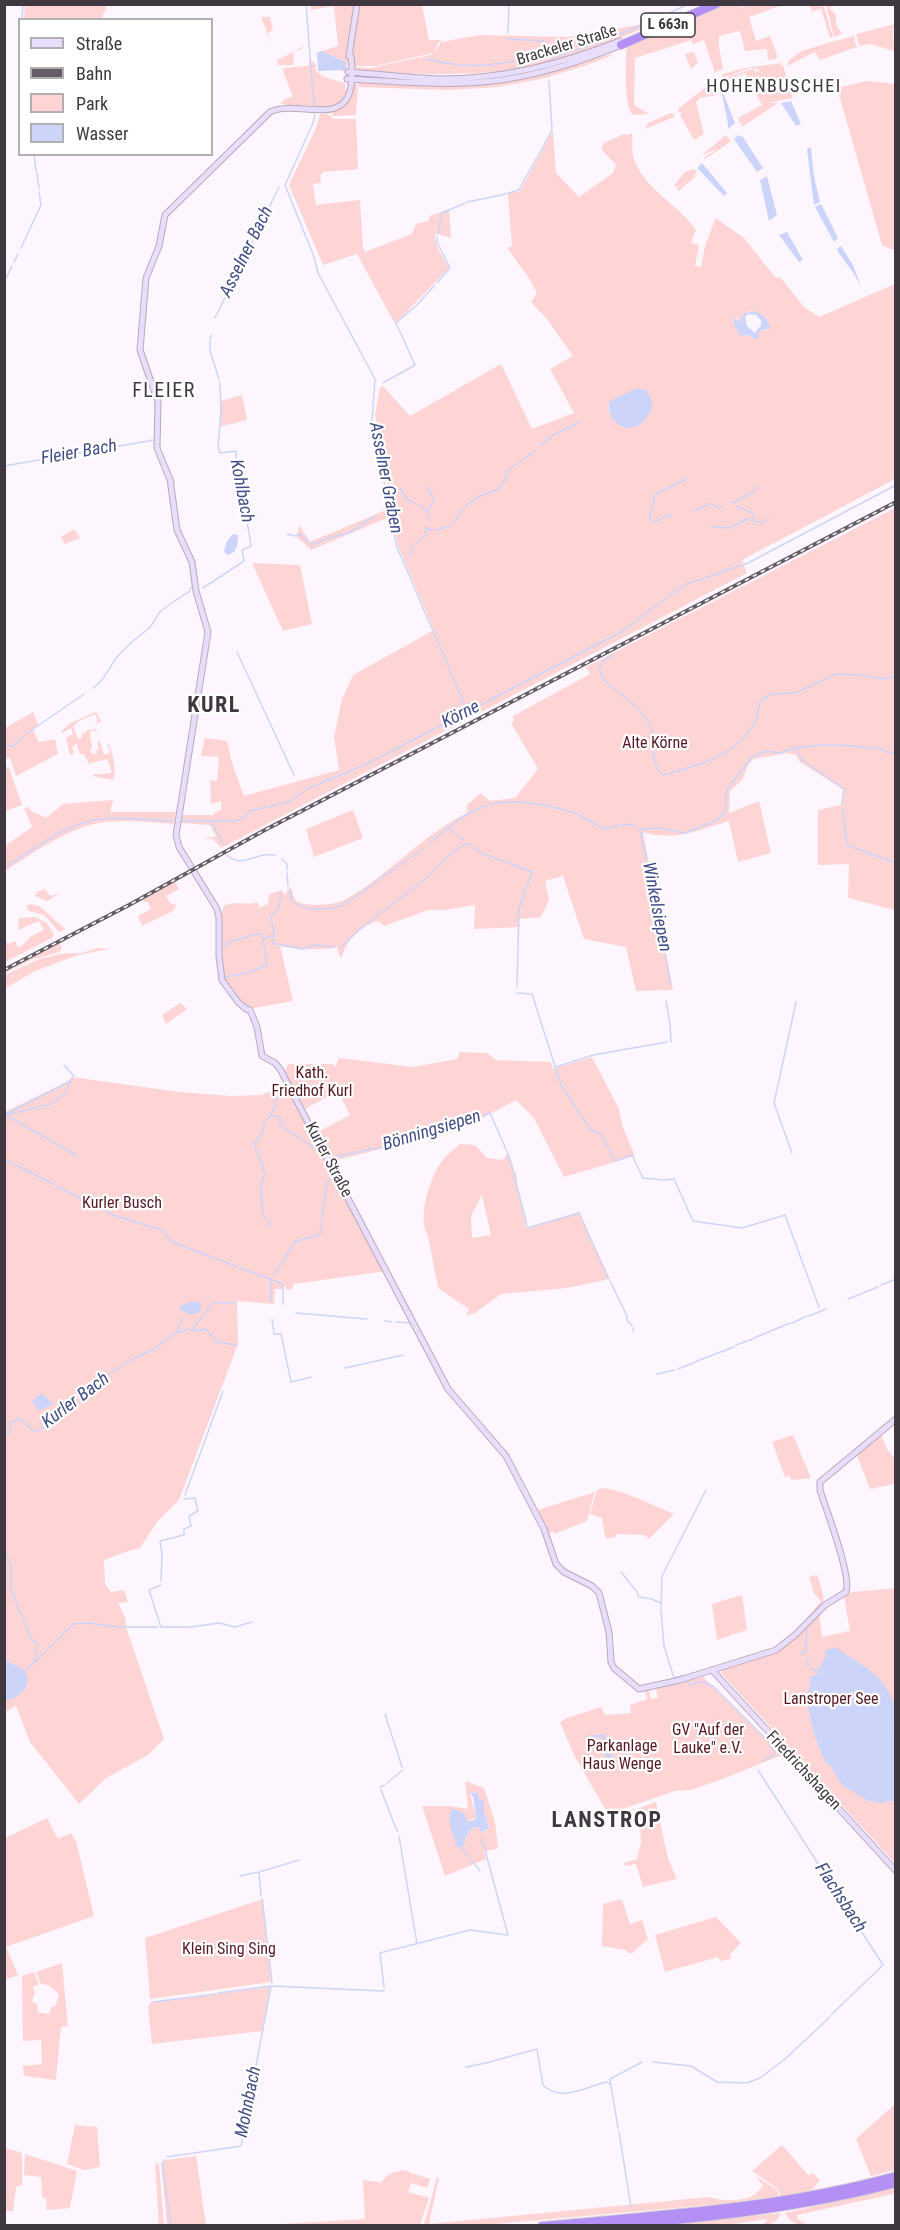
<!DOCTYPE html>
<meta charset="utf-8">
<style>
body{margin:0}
#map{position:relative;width:900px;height:2230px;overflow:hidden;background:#fdf6fe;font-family:"Roboto Condensed",sans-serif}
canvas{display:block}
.frame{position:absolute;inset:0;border:6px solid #3f3840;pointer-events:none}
.legend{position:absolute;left:18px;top:18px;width:195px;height:138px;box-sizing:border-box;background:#fff;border:2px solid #b2afb3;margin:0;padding:8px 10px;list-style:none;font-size:18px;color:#3f3840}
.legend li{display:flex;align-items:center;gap:12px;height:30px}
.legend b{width:30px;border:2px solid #b2afb3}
</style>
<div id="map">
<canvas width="900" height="2230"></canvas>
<div class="frame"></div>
<ul class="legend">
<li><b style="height:8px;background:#e8defc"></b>Straße</li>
<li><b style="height:8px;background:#645d65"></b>Bahn</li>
<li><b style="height:16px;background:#fed4d5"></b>Park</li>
<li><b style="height:16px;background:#ccd5f9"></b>Wasser</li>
</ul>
</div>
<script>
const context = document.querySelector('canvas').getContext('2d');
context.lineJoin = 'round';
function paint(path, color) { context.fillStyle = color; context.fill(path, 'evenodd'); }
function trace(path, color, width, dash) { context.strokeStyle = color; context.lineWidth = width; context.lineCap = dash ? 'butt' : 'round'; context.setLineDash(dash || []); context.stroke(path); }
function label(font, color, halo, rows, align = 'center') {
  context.font = font + ' "Roboto Condensed",sans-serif'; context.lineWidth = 4.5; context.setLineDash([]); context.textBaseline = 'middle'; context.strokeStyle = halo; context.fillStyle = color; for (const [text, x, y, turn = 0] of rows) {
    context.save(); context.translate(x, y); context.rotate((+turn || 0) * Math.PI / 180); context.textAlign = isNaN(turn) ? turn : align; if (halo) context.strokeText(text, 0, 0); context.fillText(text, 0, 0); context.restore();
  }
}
paint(new Path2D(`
 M359,4L422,5L429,40H442L438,43L435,53L441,42L480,35L567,37L638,25L663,15L662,20C625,36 586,54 546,64C485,78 422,74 359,71L355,67L370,68L431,55L434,53L375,66H355L354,62L357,71L355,69C351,48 354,26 359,4Z
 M25,5H106V10L103,13L102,19H24Z
 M310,5H355L347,68L342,73L344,61L322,51L338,46L334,6L311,10Z
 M723,5H746L733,11L748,5H783L749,17L756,41L770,36L778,58L776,57V59L768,60L767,49L745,51L740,31L719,36V47L723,69L719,71L717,67L718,71L715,73L704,40L693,44L691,40L635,58L634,105L649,114L633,115C623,104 627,67 626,52L628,45Z
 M809,5H820L819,6L824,7L833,37L830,38L821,9L811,12L812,10Z
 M826,5H834L829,8L836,15V25L842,34L834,37Z
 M261,17H270L273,30L268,33L273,48Z
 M895,24V27L885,32L895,28L893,30L894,51L870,44L859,46L856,34Z
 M854,36L855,41L852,42H855L857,47L820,60L815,52L787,66L789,60L802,51L834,41L836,45L835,41Z
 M304,46L302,49L293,52L294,65H278L276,57L278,60Z
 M692,52L695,54L698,63L691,69L685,54Z
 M610,54L613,55L584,66L545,78L498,87L448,90L359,87L358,83C388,80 419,87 449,86C505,85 558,73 610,54Z
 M309,62H315L316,71L324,77L345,83L346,92L340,103L321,109L281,104L282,101L293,96L283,72L284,68L306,66L309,65Z
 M781,63L782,64L779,66L783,65L793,98L768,103H778L742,127L741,125L745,122L740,124L738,118L762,105L745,73L723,82L722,79L753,69L757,72L760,70L751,68L722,78L723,74L745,68Z
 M716,79L718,80L712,93L716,83L719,94L711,96L710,94V96L700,98L696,102L704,134L694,140L680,115L682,113L679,112L678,109Z
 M867,81L895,84V251L882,245L837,88Z
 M356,82L355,84H357C359,90 356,106 356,115L332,116L333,111L347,102L353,85Z
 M671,113L674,114V117L645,129L648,123Z
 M320,114H328L334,119H356L358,169L323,172L320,176L321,183L313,184L316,205L360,200L363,248L365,252L412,234L416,224L428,221L430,216L449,209L451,238L435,233C434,245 443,257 449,268L395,324L357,254L323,265L289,185L316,128Z
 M553,130L556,173L579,197L613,173L616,165L601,149L604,143L624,134L627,135L632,133C633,142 631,154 635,162C646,190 679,205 696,230L691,243L699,245L695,266L701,267L705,246L715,219H717L744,238L775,277L781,278L804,307L819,317L895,284V479L742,560L747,573L221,848L213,839H202L216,836L210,825L181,823L182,815H214V813L221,810V801L211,804L210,780L217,781L219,757L201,756L205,738L227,741L232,763L244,796L339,770L334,737L342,699L353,675L434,630L398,546L375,414L380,388L383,386L410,416L501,364L532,429L574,413L550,369L573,356L547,319L531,302L537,293L529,278L507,248L512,246L508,194L520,191ZM755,311L765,317L770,326L768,330H761L755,340L748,335L741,336L733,323L734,318L737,317L739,322L746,312ZM636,388L623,427L610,415L608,406Z
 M726,135L731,141L723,147L721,146L722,148L705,159L704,158L717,149L702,155Z
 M694,169L697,172L692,177L698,174L679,191L677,189L691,177L677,188L674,185L685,172Z
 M242,395L247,420L219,427L221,401Z
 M895,508V910L848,898L849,864L818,865V810L841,805L844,790L800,762L796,755L787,753L754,759L749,763L742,780L730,791L729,813L759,801L771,853L738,862L729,821C699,830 674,842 643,832L673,990L636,991L626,947L584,939L563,876L545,881L549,900L541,917L519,919L520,927L474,929L475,905L444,910H428L384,926L378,921C360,926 347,940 342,957H340L337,947C323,951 295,949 280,946L293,1001L255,1008C240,1009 225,985 222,971C220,959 218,915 224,906C235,900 246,906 258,902L259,908L268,904L269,894L282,890L283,894L287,893V890L291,888C293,892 293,898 297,901C304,907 334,905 342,901C387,878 421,835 467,813V805L481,793L490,801L515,798L538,769L511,723L514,721L513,716L590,674L586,667Z
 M386,510L387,518L311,550L297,537L299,525L310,542Z
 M74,529L80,538L65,544L61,537Z
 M252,563L300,565L312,624L283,631Z
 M33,712L38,725L33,730L39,742L55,739L58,754L16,776L10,758L5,759V728Z
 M95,712L97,713L101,722L94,724L98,721L95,714L77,722V724L73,726L78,739L82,738V733L87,732L86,730L96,729L97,733L94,730L90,732L92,747L90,750L92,754L97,753L96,750L99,749L97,742L100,741L104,755L110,753L108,745H105L109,744C113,754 117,770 113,780L93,776L94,774H105L106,772L107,774L112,772L107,759L89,764L84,754H80L76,743L72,747L74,754L66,756L70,755L66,738L73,734L71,728L62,733V731L69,724Z
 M9,767L22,805L5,811V768Z
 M113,800L110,812H176L173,824C147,822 116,818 90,825C60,834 31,854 5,871V846L32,827L24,808L29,807L31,811L46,818L63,804Z
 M353,810L363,838L314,857L306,829Z
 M175,881L179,889L166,896L170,903L176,905L173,911L142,926L138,916L151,909L148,902H144L142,899Z
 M45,889L50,896L60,893L47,901L35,896L37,892Z
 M31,904L39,906L65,929L59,932L44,915L29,911L26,906Z
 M35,917L47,923L54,934L52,938L5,962V940L8,944L15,941L18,948L24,944L30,937L44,930L39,921L18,930L19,918Z
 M60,943L62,949L59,952L31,960L5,973V971Z
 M97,948L109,949L78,955L35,971L6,988L5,986V975L39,959L66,953H82Z
 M180,1003L187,1009L166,1024L162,1015Z
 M460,1052L487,1053L496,1060L551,1062L553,1069L592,1057L619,1109L622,1125L635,1156L564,1177L534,1118L516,1100L484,1117L429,1137L337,1160L344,1179L339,1178L386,1271L294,1284L291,1290L286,1289L284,1285L283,1289H275L274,1304L237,1301L238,1344L179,1500L157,1522L140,1548L131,1550L104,1560L105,1584L111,1592L124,1590L128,1602L118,1603L125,1617L126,1627L164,1739L148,1755L106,1778L79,1804L30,1742L16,1706L5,1712V1700L27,1686C26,1670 18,1669 7,1661L5,1653V1112L68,1081L71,1077L180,1092L230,1096L263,1095L264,1093L284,1091L290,1088L314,1134L350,1115L338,1091L305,1109L285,1071L288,1064H333L335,1067L339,1058L413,1067L457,1059Z
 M460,1144L475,1145L487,1158L503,1160L508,1153L517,1177V1185L527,1229L579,1212L610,1279L567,1288L501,1294L475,1313L466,1316L469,1309L438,1288L428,1236C416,1217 431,1172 446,1156C450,1152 456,1148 460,1144ZM482,1195L491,1235L472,1238L471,1216Z
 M793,1435L811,1478L792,1480L789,1476L785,1477L772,1442Z
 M881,1435L887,1449L895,1459V1488L894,1484L870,1489L856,1453Z
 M603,1488C626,1491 651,1505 674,1514L649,1539L645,1535L616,1534L615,1537L607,1539L605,1536L602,1518L590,1514L597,1490Z
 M595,1492L587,1521L554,1534L553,1531L549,1533L538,1510Z
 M817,1575C826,1604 828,1600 807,1621V1618L821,1601L814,1593L809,1577Z
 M895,1588V1863L721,1673L722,1670L773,1654L819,1614L822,1637L850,1631L844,1596L853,1592Z
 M742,1595L747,1630L717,1640L712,1604Z
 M703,1677L782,1755L720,1780L691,1790L675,1791L608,1814L574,1755L560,1722L567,1718L601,1707L605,1715L631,1713L630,1705L647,1699L645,1690H649L651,1699L658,1698L656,1689Z
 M465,1781L484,1788L495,1822L498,1848L484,1852L486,1859L445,1876L422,1806H450L468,1809ZM470,1792L478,1793L479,1799L484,1802V1812L489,1828L482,1832L479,1831L480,1828L474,1827L466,1836V1840L456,1839C450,1829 448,1823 452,1812L465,1814L467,1823L471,1819H476Z
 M656,1802L668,1859L677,1879L643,1887L636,1864L625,1866L624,1863L637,1859L641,1843L639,1808Z
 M47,1818L58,1839L71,1833L76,1841L94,1916L6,1947L18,1975L5,1980V1838Z
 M263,1899L271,1982L150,1999L145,1938Z
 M618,1900H622L630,1924L642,1920L648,1939L631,1954L625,1950L602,1946L603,1904Z
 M716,1917L741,1943L730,1954L731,1959L720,1961L718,1957L665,1972L655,1935Z
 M62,1963L68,2026L61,2027L56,2080L24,2076L23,2066L42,2064L41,2040L23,2041L22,1976L34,1972L39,1984L33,1987L35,1993L32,2001L38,2005L37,2012L49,2014L52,2006L55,2007L59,1994L48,1985L41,1984L36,1972Z
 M270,1987L262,2031L152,2044L148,2006L151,2002Z
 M895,2104V2170L871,2176L856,2139Z
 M75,2125L97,2127L100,2167L84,2170L67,2164Z
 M782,2145L808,2175L813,2173L820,2180L812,2190L781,2196L778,2189L752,2171Z
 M5,2148L22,2153V2185L16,2187L13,2211H5Z
 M25,2154L77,2171L70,2208L46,2210L47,2200L42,2197L41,2177L24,2175Z
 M196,2156L206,2225H167L161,2163L166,2160Z
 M155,2163L159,2164L164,2225H159Z
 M403,2170L430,2179L427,2188L411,2183L408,2192L429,2198L420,2225H265L365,2219L363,2180L378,2182L391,2187L380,2183L389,2174Z
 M756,2176L777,2190L779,2196L721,2204L484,2225H424L437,2177L439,2178L429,2224L709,2197C721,2201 740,2202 752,2196C756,2194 759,2190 763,2186Z
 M895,2188V2193L893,2194L797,2215L798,2219L807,2225C797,2226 790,2222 785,2213Z
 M781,2213C779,2221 769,2226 762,2225L768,2219L719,2226L665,2225Z`), '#fed4d5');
paint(new Path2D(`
 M322,51L346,62L345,70L318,71L317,52Z
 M719,82L735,123L728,129C729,120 721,94 719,82Z
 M791,101L801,124L796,126L781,103Z
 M738,135L743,137L763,168L757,172L734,139Z
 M809,147L811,148L814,176L820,202L814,205L807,150Z
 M702,163L727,193L724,196L697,168Z
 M767,176L777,215L769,221L760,180Z
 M821,204L838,238L834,242L815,207Z
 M787,232L803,260L799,262L779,235Z
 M841,246L853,265L861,286L852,271L838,252L837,249Z
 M755,311L765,317L770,326L769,329L761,330L756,340L748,335L740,336L733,323L735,317L739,322L744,313ZM749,314L756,315L761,320V325L755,333L747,326L745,317Z
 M637,388L647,390L653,406C635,449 602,419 610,401Z
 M233,534L238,535C238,544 237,554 227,555L224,551L227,541Z
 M190,1302H201V1311L192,1315L180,1310V1306Z
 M42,1393L53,1404L38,1411L32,1401Z
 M835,1647C858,1663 889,1676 895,1709C896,1719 891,1727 896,1737L895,1800L882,1803L868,1801L842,1785L830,1765L825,1762L814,1734L807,1702L811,1677L818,1673V1669L825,1658V1651Z
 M5,1653L7,1661C11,1664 17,1665 21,1668C37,1682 21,1697 6,1701L4,1700Z
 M605,1734L608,1753L613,1756L612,1758H606L602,1737L588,1738L586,1750V1736Z
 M470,1792L478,1793L479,1799L484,1801V1812L489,1828L482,1832L479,1831L480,1828L474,1827L466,1836L464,1845L458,1848L455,1844C456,1837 452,1836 451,1829C448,1820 450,1817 451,1810L454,1809L465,1814L467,1822L476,1819L473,1797Z`), '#ccd5f9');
trace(new Path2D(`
 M306,4L314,106
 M671,12L689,4
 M22,19L23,4
 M508,33L509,4
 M613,37L668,14
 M508,39L545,41L548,59
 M427,59C470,71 505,64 547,54
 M548,62L552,58L609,39
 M549,75V77
 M315,114L313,123L285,185L314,257L318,273L375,379L372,421L397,547L467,710
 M34,154L36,171
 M537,158L552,130L549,81
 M37,173L39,189
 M498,196L519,190L536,159
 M467,202L497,196
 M438,234L442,213L465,203
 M21,248L41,205L39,192
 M14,262L18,254
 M4,283L12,266
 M437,283L450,268L437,242V237
 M215,318L279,187
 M210,340L211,335
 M210,342V351L219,379
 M383,383L415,365L396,323L417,305L434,286
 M540,446L553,435L578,423
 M525,459L535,450
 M520,462L523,460
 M4,466L154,440
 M427,486L434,499L428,511V518
 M400,488L405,498L414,503
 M733,503L755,491L758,485
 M711,504L720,508L723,506
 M419,505L427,511
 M737,506L752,513
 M465,507C482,486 502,501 507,471L518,463
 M694,511L709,504
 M753,515V521L763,523L768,519
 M662,517L672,515
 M652,521L649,516C654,511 651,501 656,494L687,479
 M654,522L661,519
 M453,523L463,510
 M712,527L730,528L747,519L753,521
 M437,530L450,526
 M287,534L295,536L300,534L312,545L328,538L349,533L375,516
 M414,545L426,535V527L433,531
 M409,554L412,553V547
 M203,588L244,561L242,550L251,546C247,514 237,483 236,451L220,453L218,446L221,413L220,382
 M237,652L294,775
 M860,675L884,679L896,676
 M609,685C597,672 595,664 612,655
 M610,686C625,698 646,711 652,730C657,746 648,761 663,775C696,766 739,756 755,721C759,714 758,705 761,699
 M93,688C105,680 109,667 118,656C127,645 138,637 149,628C153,624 156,618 159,613C161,610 186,593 189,592L191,587
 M763,699L771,694L795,693L837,674L859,675
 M26,734L84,694
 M4,739L7,745L12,747L24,736
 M797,750L802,760L844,789L842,803
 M843,809L847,845L896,863
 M182,821H235L243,818L250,811L289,802L307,789L367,764L621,632L684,585L748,563L896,485
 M211,821L223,844
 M448,827L463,840
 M430,843C447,828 467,811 489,805C514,798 552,805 577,814C587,818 595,826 605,829L625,824L636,826
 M227,855C242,870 257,851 275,855
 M282,859L287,864V870
 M4,868C29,852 65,825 94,820C121,815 150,821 177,821
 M287,873L288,886
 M289,891L292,901C305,912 329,910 344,905L424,848
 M282,892L278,910L271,916L274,935L272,943L302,949L316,945L334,947
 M264,939L273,935
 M340,948L360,929L429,876L445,859L463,845L468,844L479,852L532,872L519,908L517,986
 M225,980V977L248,973L267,965L263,939L260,933L229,942L225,947
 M671,985L640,829L659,828L685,833L717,820L725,811L727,789L752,757L767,751L779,753L796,748L818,745H841L882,749L887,752L896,754
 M517,993L532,994L561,1085L590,1129L602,1135L615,1161L632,1155L643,1178L663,1180L674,1179L693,1221L742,1228L785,1215L819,1307
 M666,1001L670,1024L671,1042
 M64,1065L74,1076
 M556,1067L593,1055L667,1042
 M73,1078L64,1094L51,1104L6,1115L77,1156
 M279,1094L271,1115L280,1118V1126C285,1128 318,1150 322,1154
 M4,1115L71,1081
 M271,1115L264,1123L263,1132L254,1144L265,1173L261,1186L263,1215L272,1226
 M792,1153L774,1103L796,1002
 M330,1158L414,1140L447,1130L490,1113L509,1156L527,1225
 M4,1159L13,1164
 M16,1165L55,1185
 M58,1187L113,1215L162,1230L172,1242L238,1267
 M321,1222L327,1183L333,1174
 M527,1228L579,1213L608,1278
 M241,1268L283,1284V1304
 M274,1275L295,1242L320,1234L321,1225
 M610,1281L627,1316V1320L632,1326
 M881,1285L896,1279
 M848,1299L878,1287
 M271,1301V1279
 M234,1303H213L191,1331L206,1329L217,1342L237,1345
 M296,1313L367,1319
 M809,1316L826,1309
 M272,1319L274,1334H281L291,1382L311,1377
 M385,1321L392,1322
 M396,1322L410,1323
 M792,1323L807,1316
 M633,1328V1331
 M177,1331L183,1318
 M754,1338L790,1323
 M736,1345L753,1339
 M697,1361L734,1347
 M345,1368L403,1355
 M678,1369L696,1362
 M657,1374L675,1370
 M4,1436L11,1430L10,1424L20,1418L34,1432L52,1423L59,1412L84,1391L132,1359L154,1349L176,1333L189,1329
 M185,1495L223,1391
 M4,1549L11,1565V1590L32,1640L38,1643L35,1661
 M621,1572L637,1592L639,1597L652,1599L662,1604
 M161,1581L162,1555L160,1541L184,1535V1529L191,1526L189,1516L198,1511L195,1498L184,1499
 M161,1585L149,1590L161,1627H190L219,1623L235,1627L252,1622
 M802,1655V1653L806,1651L807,1629
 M808,1657L807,1664L809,1665
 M811,1667L814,1671L817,1670
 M23,1672L35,1662L73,1624L87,1623L118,1627H158
 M685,1675L674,1678L664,1646L661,1609L662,1576L706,1490
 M687,1681L690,1685L702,1682
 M704,1682L714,1687L768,1741L775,1754L764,1761
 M385,1714L402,1767
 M758,1770L883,1965L831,2015
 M387,1783L403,1770
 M380,1787L385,1785
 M381,1790L397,1831
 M399,1836L417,1944
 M460,1847C466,1851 475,1865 480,1871
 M259,1872L299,1860
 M240,1876L259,1872L261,1895
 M262,1898L272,1983
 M384,1987L380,1953L470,1930L508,1935L482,1839
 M218,1993L271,1986L384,1991
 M153,2002L216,1994
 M653,2062L691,2066L717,2082L747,2083L760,2078L785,2059L830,2017
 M466,2067L486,2063L537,2049L543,2085C561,2103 586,2087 606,2082L610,2084
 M618,2128L610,2079L642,2062
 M619,2132L631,2207
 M167,2157L241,2146L271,1986
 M165,2160L162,2163L171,2226`), '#ccd5f9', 1.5);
const secondary = new Path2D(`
 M349,56L357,4
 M348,72C379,74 409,78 440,79C504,79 561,64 620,41
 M347,79C388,81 428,85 468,83C521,81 573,65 621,45
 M170,479L177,530L192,562L196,591L208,632L176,835L179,847L217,909L219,918V956L222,980L238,1002L246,1009L250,1010L257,1027L262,1056L275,1063L280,1069L448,1389L506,1456L544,1529L556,1564L564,1572L592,1586L599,1593L609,1632L611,1662L614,1668L639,1689L680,1680L776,1650L795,1635L825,1605L846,1592C852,1576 826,1510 820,1490V1482L896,1419
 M171,482L157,448L158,402L140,350L146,278L159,246L165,215L270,112C296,99 345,128 351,86C352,76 353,63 350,53
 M712,1670L896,1871`);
const highway = new Path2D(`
 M621,45L716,4
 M542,2226C661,2215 780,2208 896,2176
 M615,2226C710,2217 803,2208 896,2183`);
trace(secondary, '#baa9bb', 7);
trace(highway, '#d5d3d5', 10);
trace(secondary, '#e8defc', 5);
trace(highway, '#b490f4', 8);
const rail = new Path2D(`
 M4,970L129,905L263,831L896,502`);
trace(rail, '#645d65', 4);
trace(rail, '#fff', 1.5, [4.5]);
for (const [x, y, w] of [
 [668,25,54]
]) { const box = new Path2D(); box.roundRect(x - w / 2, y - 12, w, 24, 4.5); context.fillStyle = '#fff'; context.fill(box); trace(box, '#3f3840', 1.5); }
label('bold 15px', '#3f3840', null, [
 ["L 663n",668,25]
]);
label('16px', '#3f3840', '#fff', [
 ["Brackeler Straße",567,46,-17],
 ["Kurler Straße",328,1160,62],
 ["Friedrichshagen",803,1771,47]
]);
label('16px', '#561720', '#fff', [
 ["Alte Körne",655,744],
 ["Kath.",312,1074],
 ["Friedhof Kurl",312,1092],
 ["Kurler Busch",122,1204],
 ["Lanstroper See",831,1700],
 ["GV \"Auf der",708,1731],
 ["Lauke\" e.V.",708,1749],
 ["Parkanlage",622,1747],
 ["Haus Wenge",622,1765],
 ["Klein Sing Sing",229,1950]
]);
context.letterSpacing = '1.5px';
label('18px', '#3f3840', '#fff', [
 ["HOHENBUSCHEI",774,87]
]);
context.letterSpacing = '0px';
label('italic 18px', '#434e86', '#fff', [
 ["Asselner Bach",247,252,-64],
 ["Fleier Bach",79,453,-10],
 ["Asselner Graben",385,478,79],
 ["Kohlbach",241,491,79],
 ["Körne",461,715,-27],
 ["Winkelsiepen",656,907,79],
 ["Bönningsiepen",432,1131,-17],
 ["Kurler Bach",76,1401,-37],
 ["Flachsbach",840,1898,57],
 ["Mohnbach",249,2102,-79]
]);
context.letterSpacing = '1.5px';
label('20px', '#3f3840', '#fff', [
 ["FLEIER",164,392]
]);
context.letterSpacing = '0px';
context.letterSpacing = '1.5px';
label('bold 22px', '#3f3840', '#fff', [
 ["KURL",214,706],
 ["LANSTROP",607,1821]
]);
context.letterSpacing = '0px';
</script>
